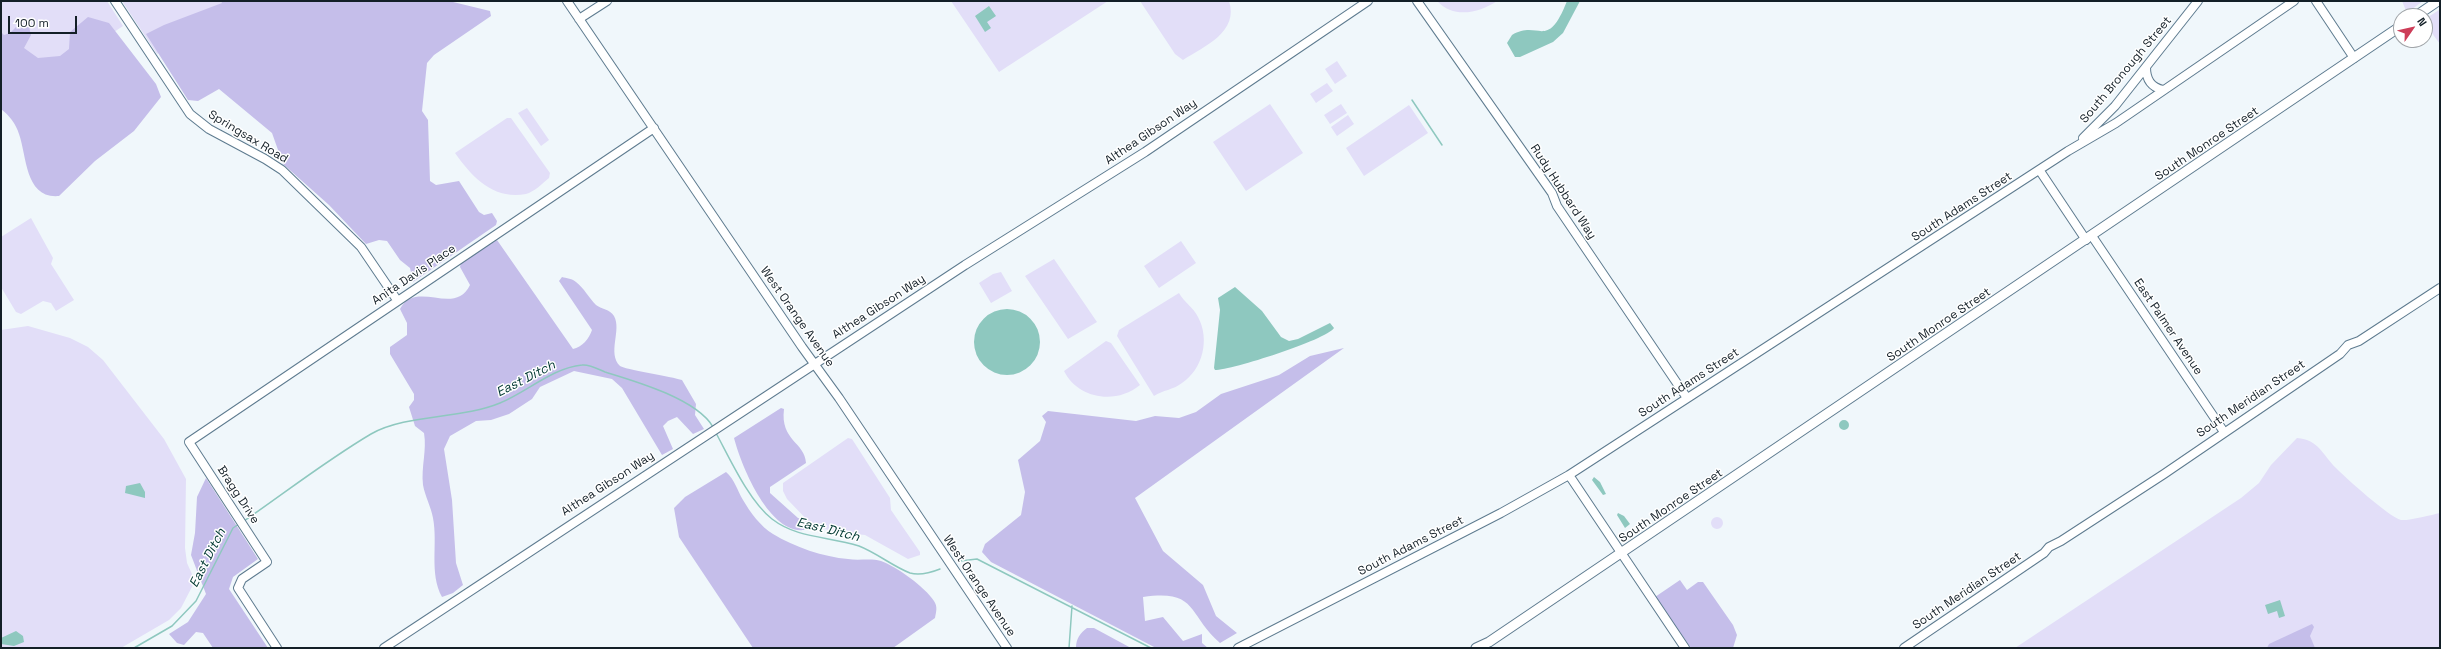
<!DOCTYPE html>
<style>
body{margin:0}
#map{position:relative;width:2441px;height:649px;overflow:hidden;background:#f0f7fb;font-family:"Space Grotesk",sans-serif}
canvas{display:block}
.frame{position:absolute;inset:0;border:2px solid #131f27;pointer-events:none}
.north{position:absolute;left:2393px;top:8px;width:40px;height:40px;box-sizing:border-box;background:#fff;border:1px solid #a1a5a9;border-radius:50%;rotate:56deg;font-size:11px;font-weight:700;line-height:16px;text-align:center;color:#131f27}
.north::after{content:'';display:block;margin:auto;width:14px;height:18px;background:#cd3d58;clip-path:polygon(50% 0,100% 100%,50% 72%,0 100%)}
.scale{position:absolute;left:8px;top:16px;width:69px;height:18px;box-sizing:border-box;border:2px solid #131f27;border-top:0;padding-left:5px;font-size:12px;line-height:14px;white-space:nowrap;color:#131f27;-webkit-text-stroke:3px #fff;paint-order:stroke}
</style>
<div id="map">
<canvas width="2441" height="649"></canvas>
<div class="frame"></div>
<div class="north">N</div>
<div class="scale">100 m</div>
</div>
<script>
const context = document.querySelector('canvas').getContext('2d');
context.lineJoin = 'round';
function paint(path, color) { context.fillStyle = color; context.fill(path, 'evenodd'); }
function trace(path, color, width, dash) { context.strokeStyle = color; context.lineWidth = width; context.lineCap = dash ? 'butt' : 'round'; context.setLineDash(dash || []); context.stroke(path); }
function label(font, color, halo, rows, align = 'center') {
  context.font = font + ' "Space Grotesk",sans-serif'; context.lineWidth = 3; context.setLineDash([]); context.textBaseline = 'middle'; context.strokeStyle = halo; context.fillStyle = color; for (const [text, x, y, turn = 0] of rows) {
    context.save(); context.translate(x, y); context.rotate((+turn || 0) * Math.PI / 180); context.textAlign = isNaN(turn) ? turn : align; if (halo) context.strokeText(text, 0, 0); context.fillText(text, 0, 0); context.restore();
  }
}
paint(new Path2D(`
 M1,1H107L123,26L1,108Z
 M122,1H228L231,5L157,54Z
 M951,1H1108L999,72Z
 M1140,1H1229C1239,32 1205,46 1183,60L1175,54Z
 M1437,1H1497C1479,13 1454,19 1437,1Z
 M2402,1H2423L2407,13Z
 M2439,10L2440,12V44L2425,24V19Z
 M1337,61L1347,76L1335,84L1325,69Z
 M1327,83L1333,91L1316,103L1310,94Z
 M1270,104L1303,153L1246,191L1213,142Z
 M1341,104L1347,113L1330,124L1324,115Z
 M1409,105L1428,133L1364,176L1346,148Z
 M527,108L549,140L541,146L518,113Z
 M1348,115L1354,124L1337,136L1331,127Z
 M507,118H511L550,173L549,178C543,183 534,192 526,194C493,200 472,177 455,153Z
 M31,218L53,258L51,264L74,300L56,311L51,303L43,301L21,314L16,312L1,287V237Z
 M1181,241L1196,263L1159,288L1144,266Z
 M1054,259L1097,322L1068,339L1025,276Z
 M1001,272L1012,291L991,303L979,283L993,274Z
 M1179,293C1184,302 1193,307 1198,317C1210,339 1203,369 1182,383C1173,390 1163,390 1154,396L1117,336L1119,330Z
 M28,326L70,338L88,347L103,360L164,439L186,479L185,548L187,563L195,581L181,608L169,620L121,648H1V330Z
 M1106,341L1111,343L1140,385C1116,405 1078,399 1064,371Z
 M848,438L852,439L890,498L891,510L920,552V555L908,559L865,535L836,532L813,526L787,499L783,491V483Z
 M2297,438C2319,440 2322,454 2336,468C2346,478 2389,517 2401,520C2408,521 2431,515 2440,513V648H2015L2241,498L2259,483L2271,465Z
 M1711 523a6 6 0 1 1 12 0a6 6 0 1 1-12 0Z`), '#e2def8');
paint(new Path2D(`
 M221,1H449L490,11L491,16L434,55L427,63L422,111L428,120L430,181L436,185L459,181L479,212L484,215L492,213L497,221L496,225L413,282L410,268L400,260L387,241L379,240L366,244L329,205L283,164L272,133L219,89L198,101L188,100L146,34L164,25L222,3Z
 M88,17L109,23L156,84L161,97L134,131L95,161L59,196C25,199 27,157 19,134C16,124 9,115 1,109V32L4,35L10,33L16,27H29L31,35L24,48L38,58L60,56L69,49L70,32Z
 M497,240L573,349C582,347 589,339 592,330L559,281L562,277C566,278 573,279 576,282C584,288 589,298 596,305C601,309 610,309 614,316C622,330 607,353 620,366C623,369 673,377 682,380L696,404L695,415L704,429L693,434L677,417L668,421L663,426L673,449L662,455L622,388L612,379L574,371L540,387L532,399L509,414L491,420L476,421L450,436L444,449L452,500L456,563L463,585L453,593L442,597C429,573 438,544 433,518C431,507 425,496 423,485C421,467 427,450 424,433L415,426L409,407L414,400V394L390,354V347L407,335V323L400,309C416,279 455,317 470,285L460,267L461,262Z
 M1344,348L1135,498L1163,551L1203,585L1216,616L1237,633L1220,643C1187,614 1198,589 1143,597L1145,621L1163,617L1183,641L1202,634V643L1208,648H1156L991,562L982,552L985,544L1021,515L1025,492L1018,460L1040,441L1046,422L1042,416L1048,411L1136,421L1155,416L1179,418L1196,412L1221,394L1279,375L1310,356Z
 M781,408L784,409C780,441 805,442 806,463L770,487V493L798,518L809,521L808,525L804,530C769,534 741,465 734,438Z
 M726,472C735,480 737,490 743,500C750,512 761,527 773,534C794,547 824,557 848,559C858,561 871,558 881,561C897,567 925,587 934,601C938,607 936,612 935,618L893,648H753L679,537L674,508L685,497Z
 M206,478L258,559L233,577L229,589L268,648H213L203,633L196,632L184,645L177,643L169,634L188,622L206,594L191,555L195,533L197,497Z
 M1680,580L1687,590L1698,582H1703L1733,625L1737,635L1733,648H1691L1655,597Z
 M2312,624L2314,627L2310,636L2315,648H2267L2269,644Z
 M1087,628H1094L1131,648H1076C1076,639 1080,633 1087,628Z`), '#c5beea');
paint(new Path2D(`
 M1567,1H1580L1563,33L1553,42L1520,57H1515L1507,43L1512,35C1539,19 1547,52 1567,1Z
 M989,6L996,16L987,22L991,28L985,32L975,16Z
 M1235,287L1262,311L1281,337L1289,341L1298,339L1330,323L1334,328C1326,340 1232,370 1215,370L1214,368L1220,310L1218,298Z
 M974 342a33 33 0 1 1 66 0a33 33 0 1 1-66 0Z
 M1839 425a5 5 0 1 1 10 0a5 5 0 1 1-10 0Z
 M1594,477L1600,482L1606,494L1603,495L1592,480Z
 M140,483L145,492V498L125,493L126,486Z
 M1618,513L1624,516L1630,524L1625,528L1617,515Z
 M2280,600L2285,616L2279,618L2277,611L2268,614L2265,605Z
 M16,631L23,636L24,642L14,646L1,644V638Z`), '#8ec8bf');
trace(new Path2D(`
 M1412,100L1442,145
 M716,433C730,459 749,501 772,519C798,539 829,536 859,546C877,553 892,566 910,573C920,576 930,573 940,569
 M244,521C286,492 327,460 371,434C406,414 462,419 500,403C527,392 552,368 582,365C589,364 598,369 605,372C635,381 697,399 713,427
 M960,561L977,559L1151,648
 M134,648L172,626L196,601L233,528L239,524
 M1069,648L1072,606`), '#8ec8bf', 1.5);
const secondary = new Path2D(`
 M115,1L190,114L209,129L265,159L282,170L361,247L397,300
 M567,1L802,347L839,398L1007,648
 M1417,1L1552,193L1557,206L1687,398
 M2316,1L2354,58
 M579,19L607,1
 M2146,67C2146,80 2151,87 2163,90
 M2083,138L2115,106L2198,1
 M2040,171L2086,240
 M2092,236L2224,432
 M1569,475L1685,648
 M277,648L238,588L242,579L267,562L189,442L654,128
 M384,648L965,265L1145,152L1368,1
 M1238,648L1501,513L1569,475L2068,151L2116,123L2294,1
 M1904,648L2044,553L2049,547L2061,541L2164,474L2340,354L2348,345L2359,341L2440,288`);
const primary = new Path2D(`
 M2416,16L2438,1
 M1476,648L1489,642L2401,26`);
trace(secondary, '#5e7b8f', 10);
trace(primary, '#5e7b8f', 11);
trace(secondary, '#fff', 8);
trace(primary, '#fff', 9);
label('12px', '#131f27', '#fff', [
 ["South Bronough Street",2126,70,-50],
 ["Althea Gibson Way",1151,132,-34],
 ["Springsax Road",248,137,31],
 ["South Monroe Street",2207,144,-34],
 ["Rudy Hubbard Way",1563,192,57],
 ["South Adams Street",1962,207,-33],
 ["Anita Davis Place",414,275,-34],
 ["Althea Gibson Way",879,307,-33],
 ["West Orange Avenue",797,317,55],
 ["South Monroe Street",1939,325,-34],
 ["East Palmer Avenue",2168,327,56],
 ["South Adams Street",1689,383,-33],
 ["South Meridian Street",2251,399,-34],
 ["Althea Gibson Way",608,484,-33],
 ["Bragg Drive",238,495,57],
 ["South Monroe Street",1671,506,-34],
 ["South Adams Street",1411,546,-27],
 ["West Orange Avenue",979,586,56],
 ["South Meridian Street",1967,591,-34]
]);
label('italic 13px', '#003832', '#fff', [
 ["East Ditch",526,379,-27],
 ["East Ditch",828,530,14],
 ["East Ditch",208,558,-63]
]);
</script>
